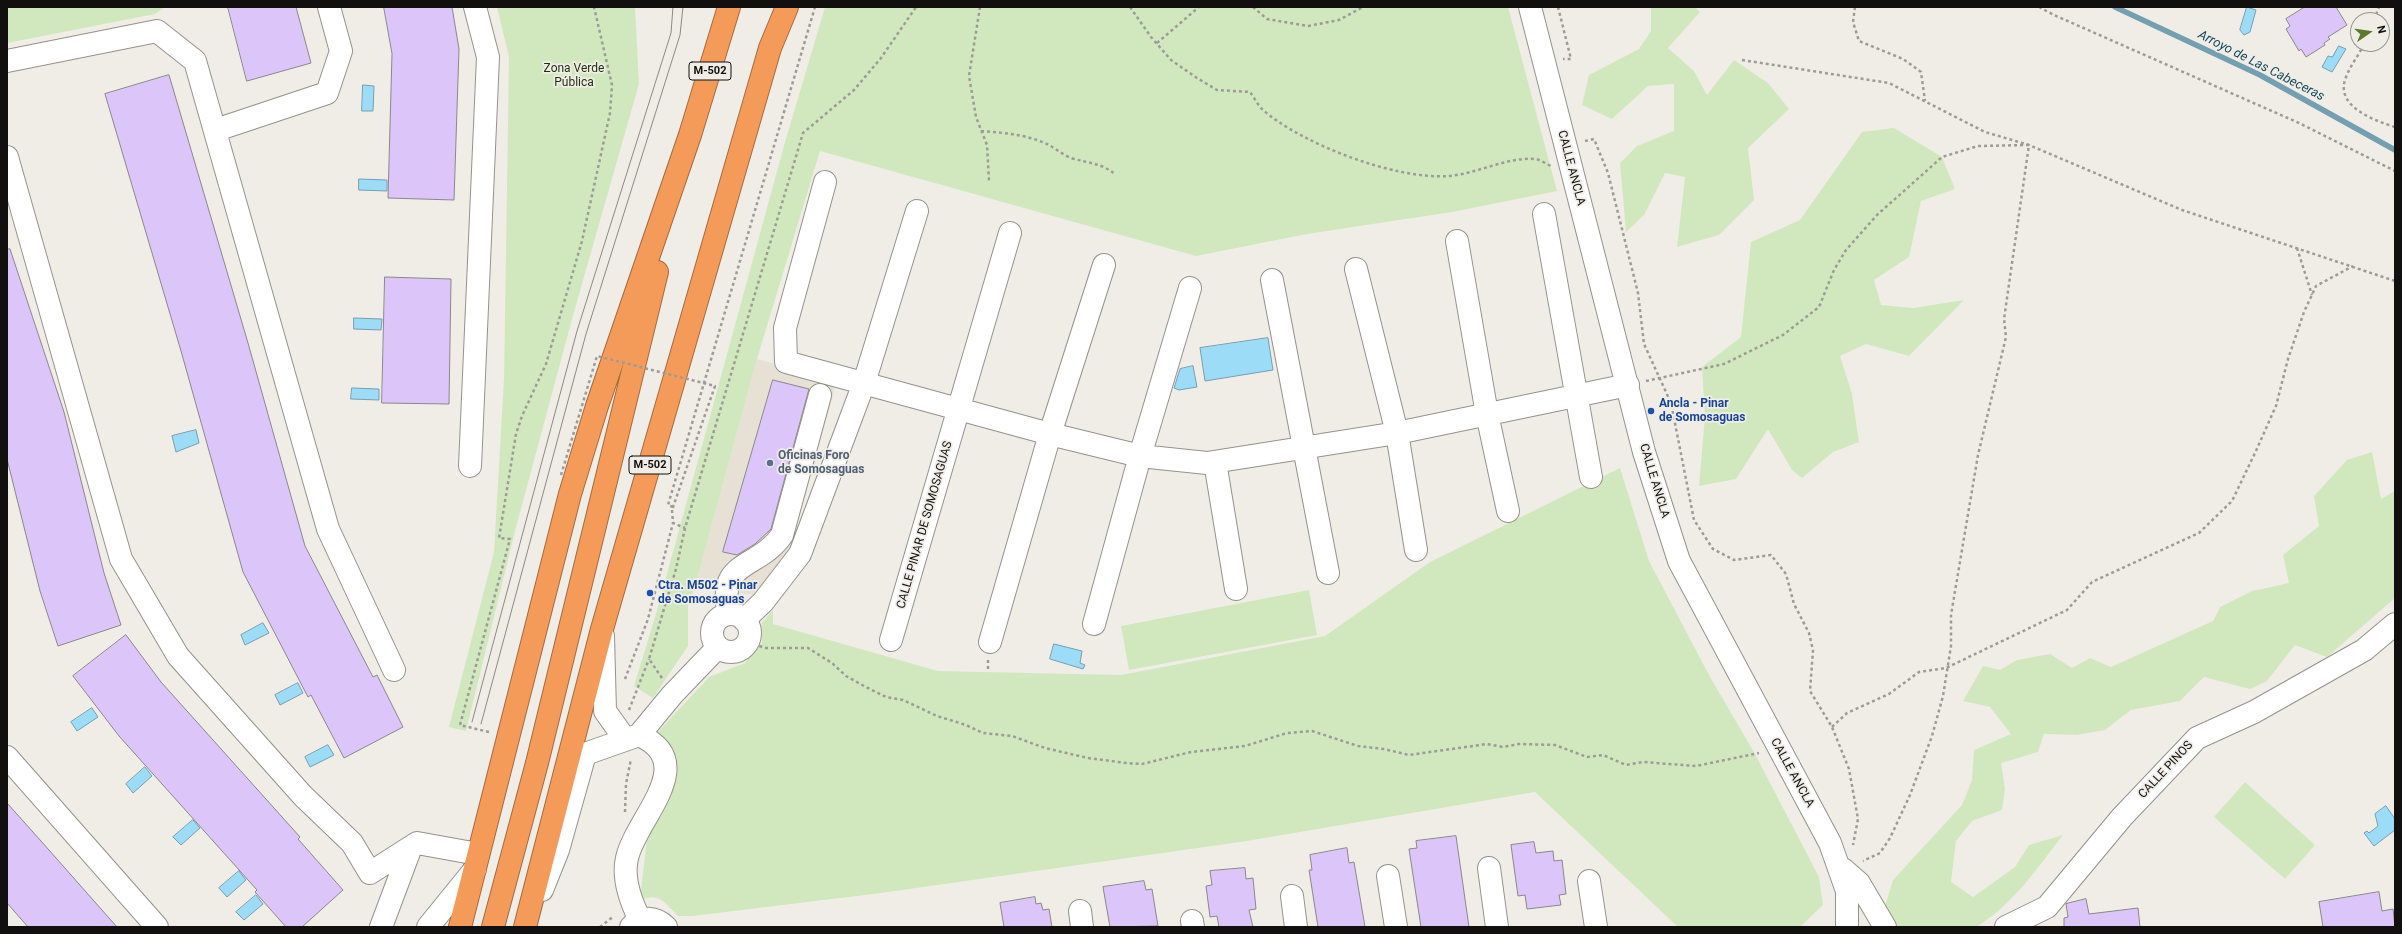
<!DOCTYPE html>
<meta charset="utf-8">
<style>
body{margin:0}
#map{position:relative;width:2402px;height:934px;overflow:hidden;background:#f0ede7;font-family:Roboto,sans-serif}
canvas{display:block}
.frame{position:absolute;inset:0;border:8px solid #11100f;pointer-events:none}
.north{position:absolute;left:2350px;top:12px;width:40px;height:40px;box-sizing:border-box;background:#f0ede7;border:1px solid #979591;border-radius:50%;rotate:77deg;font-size:11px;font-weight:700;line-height:16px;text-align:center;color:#11100f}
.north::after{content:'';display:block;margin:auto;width:14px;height:18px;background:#5c792e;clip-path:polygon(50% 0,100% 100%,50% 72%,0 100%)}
</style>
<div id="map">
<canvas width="2402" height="934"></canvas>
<div class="frame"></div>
<div class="north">N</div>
</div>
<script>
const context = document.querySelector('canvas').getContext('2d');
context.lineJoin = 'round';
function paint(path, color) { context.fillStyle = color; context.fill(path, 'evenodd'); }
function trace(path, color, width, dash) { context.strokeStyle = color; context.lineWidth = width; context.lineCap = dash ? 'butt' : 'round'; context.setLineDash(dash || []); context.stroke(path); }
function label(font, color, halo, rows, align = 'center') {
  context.font = font + ' Roboto,sans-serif'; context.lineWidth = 3.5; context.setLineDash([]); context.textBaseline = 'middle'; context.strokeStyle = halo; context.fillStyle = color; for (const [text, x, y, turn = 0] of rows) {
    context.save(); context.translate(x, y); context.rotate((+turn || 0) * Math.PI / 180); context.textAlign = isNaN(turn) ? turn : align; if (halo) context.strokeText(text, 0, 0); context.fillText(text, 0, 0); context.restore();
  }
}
paint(new Path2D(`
 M757,359L837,381L789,555L754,595L695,587Z`), '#e7e0d4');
paint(new Path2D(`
 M7,7H165L155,14L7,43Z
 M497,7H635L639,84L574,312L515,531L466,731L449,727L494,552L504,379L509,57Z
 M825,7H1508L1557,191L1452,212L1307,234L1196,256L820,151L757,359L695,587L688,604V646L653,698L634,686L656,614L785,142Z
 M1651,7H1695L1700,12L1668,48L1694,71L1707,95L1734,60L1768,83L1789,109L1748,148L1754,200L1719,235L1677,247L1685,177L1665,173L1644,215L1626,232L1620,163L1637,146L1674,131V84L1648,86L1612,119L1582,105L1589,75L1639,49L1651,31Z
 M1894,128L1942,157L1955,189L1921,201L1909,257L1874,280L1881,305L1913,308L1964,300L1909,356L1866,344L1840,356L1852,394L1859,442L1833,452L1802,478L1792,470L1768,429L1736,479L1699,486L1705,416L1702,367L1741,337L1751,242L1800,220L1862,132Z
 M2372,452L2381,499L2395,491V598L2327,657L2295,645L2267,681L2250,689L2204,677L2180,701L2131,710L2105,730L2077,735L2044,734L2038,752L2001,763L2005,789L2002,810L1972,821L1956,841L1951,882L1973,897L2015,867L2029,845L2063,835C2038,867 2012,906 1976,927H1894L1884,909L1893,880L1962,805L1972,780L1974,750L2011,734L1990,707L1963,701L1983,666L2000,670L2017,660L2050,654L2072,668L2090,658L2111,667L2213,621L2220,607L2252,591L2289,583L2283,555L2319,526L2314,496L2347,460Z
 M1620,468L1649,561L1709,675L1755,754L1819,877L1823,905L1800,927H1678L1535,792L1247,841L881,893L693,916H678C664,902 660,892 640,900L647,838L674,785L676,762L673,751L656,734L709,677L745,663L762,643V623L773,610V624L938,671L1121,675L1325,636L1430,562Z
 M1309,590L1317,635L1129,670L1121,626Z
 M2245,782L2315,845L2285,879L2214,817Z`), '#d1e8bf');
const water = new Path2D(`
 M2247,7L2256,10L2250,32L2244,35L2240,30Z
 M2339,46L2346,49L2332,72L2322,67L2328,56L2332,57Z
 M363,85L374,86L373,111H362Z
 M359,179L387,180V191L359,190Z
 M354,318L382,319L381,330L354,329Z
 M1268,338L1273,370L1205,381L1200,348Z
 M1193,366L1197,387L1179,390L1174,388L1180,369Z
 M352,388L379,389V400L351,399Z
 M196,430L199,443L176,452L172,436Z
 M263,623L269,633L245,645L241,635Z
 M1054,644L1082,651L1080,663L1085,665L1083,669L1050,659Z
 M298,683L303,693L280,705L275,695Z
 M92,708L98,717L77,731L71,722Z
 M328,745L334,755L310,767L305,757Z
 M145,767L152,776L133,793L126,784Z
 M2386,806L2395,819V830L2374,846L2364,833L2367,831L2369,833L2378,826L2375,814Z
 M193,820L200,828L181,845L173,837Z
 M239,871L246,880L227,897L219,888Z
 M256,895L263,904L244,920L236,912Z`);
paint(water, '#9ddcf7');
trace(water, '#739fb1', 1);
trace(new Path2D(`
 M2115,7L2260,75L2395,150`), '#739fb1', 5.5);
const building = new Path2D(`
 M228,7H296L311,63L247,81Z
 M384,7H452L459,49L454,200L388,198L392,54Z
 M2305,7H2336L2347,25L2328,37L2330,39L2324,43L2325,45L2306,57L2301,49L2299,51L2286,29L2290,26L2286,19Z
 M169,75L248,343L305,546L373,677L377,675L403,727L344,758L311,695L308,697L243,572L181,351L105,94Z
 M10,249L64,412L104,573L121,625L58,646L40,591L7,459V250Z
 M385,277L451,279L449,404L382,403Z
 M773,380L809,389L771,529L755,544L737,555L723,552Z
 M126,635L161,682L300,837L298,839L343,890L302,927H286L255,892L257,890L119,736L73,676Z
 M7,803L41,841L117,927H28L7,903Z
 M1456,836L1469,927H1421L1409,849L1417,848L1416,841Z
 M1534,842L1536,853L1553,851L1554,861L1562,860L1566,894L1559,895L1561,905L1527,909L1525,895L1518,896L1511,845Z
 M1347,848L1349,863L1354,862L1365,927H1318L1309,870H1312L1310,855Z
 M1245,868L1246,879L1253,878L1256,909L1249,910L1253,927H1219L1217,916L1210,917L1206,886L1212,885L1210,871Z
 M1144,881L1146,890L1152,889L1158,926L1110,927L1103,887Z
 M2379,892L2382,911L2393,909L2395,927H2323L2319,902Z
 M1035,897L1036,904L1041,903L1043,910L1049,909L1052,927H1004L1000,903Z
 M2086,899L2089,914L2138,908L2140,927H2064V918L2068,917L2066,904Z`);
paint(building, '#dcc5f8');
trace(building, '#89878c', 1);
const minor = new Path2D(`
 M1530,7L1644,452L1679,561L1830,843L1847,891V927
 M7,61L157,31L195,61L328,529L394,670
 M216,130L327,93L341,51L329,7
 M7,157L121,559L178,656L303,796L352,843L370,873L417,843L478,854
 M825,182L785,328L786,362L1050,434L1140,456L1207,463L1397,433L1628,385
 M1544,214L1591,477
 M1457,241L1487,414L1508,511
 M1356,269L1397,433L1416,550
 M1272,280L1328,573
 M1215,462L1236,589
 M470,466L488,57L475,7
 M729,614C716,559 758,570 782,535L820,395
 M712 633a19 19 0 1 1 38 0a19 19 0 1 1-38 0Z
 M744,620L763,602L800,554L864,383L917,211
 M1094,624L1140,456L1190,288
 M603,636L605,711L625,739
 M891,640L1010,233
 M990,642L1050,434L1104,265
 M7,757L157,927
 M1489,868L1497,927
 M1843,869L1859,883L1885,927
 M1388,876L1396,927
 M1589,881L1596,927
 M542,890L558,850L585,754L639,735
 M1292,896L1296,927
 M1080,911L1082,927
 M640,920C631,902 622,879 627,858C636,818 701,763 639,735L672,695L718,647
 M1192,921L1193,927
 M381,927L411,847
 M428,927L475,869
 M631,927C641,915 656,917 666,927
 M2006,927L2047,907L2122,817L2197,738L2254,712L2364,650L2395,624`);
const highway = new Path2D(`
 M460,927L570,494L597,406L690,135L729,7
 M493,927L537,763L657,272
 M525,927L602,629L770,48L787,7`);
trace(minor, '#95928d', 24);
trace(highway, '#a56a3f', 24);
trace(new Path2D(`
 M980,7L969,76L976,117L987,145L989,181
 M1130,7L1151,37L1171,60L1197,78L1217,90L1250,92C1254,97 1257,104 1262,109C1301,144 1396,180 1448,176C1477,174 1506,157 1534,159C1540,159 1546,164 1551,166
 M1253,7L1267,19L1308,26L1339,20L1363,7
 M1558,7L1571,59H1563
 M1855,7L1853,22L1859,41L1903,59L1921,72L1925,101
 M2039,7L2054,15L2299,123L2395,171
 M2374,20L2379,7
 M1157,43L1199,7
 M2364,44C2359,55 2350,66 2346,77C2334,106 2373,120 2395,127
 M1742,60L1889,83L1985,132L2029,145L2182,210L2395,281
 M981,131C1004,133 1025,134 1047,144C1055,148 1063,155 1071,158C1090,164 1100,162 1116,175
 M1585,141L1594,139L1608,173L1638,293L1644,344L1671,403L1694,520L1713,549L1734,560L1771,555L1786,574L1794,604L1809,633L1813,650L1810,691L1832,727L1849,769L1858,819L1853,845
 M2297,248L2312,295
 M1646,381L1724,364L1783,335L1819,307L1834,270L1846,250L1877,215L1942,157L1978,146L2029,145L2004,319L2006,337L1978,455L1951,615V646L1943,696L1932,736L1910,795L1890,838L1880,853L1863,861
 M673,507L668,505L815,7
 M672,510L673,523L685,528
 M748,642L765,648H808L832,663L846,676L864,686L886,697L903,700L937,716L966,725L983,733L1012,736L1045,748L1088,758L1126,763L1142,764L1191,752L1245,746L1287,733L1312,731L1358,746L1384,749L1409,755L1487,744L1503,747L1519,744L1555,745L1587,757L1603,755L1626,765L1643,762L1696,766L1759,753
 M988,669V660
 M662,678L649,659L676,569L685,528L803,133L854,90L881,58L916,7
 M625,679L648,619L673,523
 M629,710L649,659
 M1832,727L1847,713L1889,694L1919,672L1946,668L2067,610L2092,582L2199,533L2232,501L2255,453L2276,406L2288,359L2304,312L2316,286L2353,266
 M489,732L460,725L510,539L499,538L516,434L522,416L546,364L582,241L610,113L612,85L594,7
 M625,812L626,784L631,759
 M600,927L614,916`), '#9d9b96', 2.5, [3, 3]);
trace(minor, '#fff', 22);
trace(highway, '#f59b59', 22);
trace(new Path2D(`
 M472,722L577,331L671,33L673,7
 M481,724L586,334L680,35L683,7`), '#8b8986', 1);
trace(new Path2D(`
 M561,475L597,356L715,386L672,510`), '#9d9b96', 2.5, [3, 3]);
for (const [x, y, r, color] of [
 [1651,411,4,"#1a4fb4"],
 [770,463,4,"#5c6f8a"],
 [650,593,4,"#1a4fb4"]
]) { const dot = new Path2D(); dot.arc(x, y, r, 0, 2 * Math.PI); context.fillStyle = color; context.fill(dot); trace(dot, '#f0ede7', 1.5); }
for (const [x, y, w] of [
 [710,71,42],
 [650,465,42]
]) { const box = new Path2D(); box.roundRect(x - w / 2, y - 9, w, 18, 3); context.fillStyle = '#f0ede7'; context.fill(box); trace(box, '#11100f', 1); }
label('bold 11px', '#11100f', null, [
 ["M-502",710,71],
 ["M-502",650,465]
]);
label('12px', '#1d2f0b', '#f0ede7', [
 ["Zona Verde",574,69],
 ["Pública",574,83]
]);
label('12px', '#11100f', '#f0ede7', [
 ["CALLE ANCLA",1571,168,75],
 ["CALLE ANCLA",1654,481,73],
 ["CALLE PINAR DE SOMOSAGUAS",925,525,-74],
 ["CALLE PINOS",2166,770,-47],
 ["CALLE ANCLA",1792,773,61]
]);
label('bold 12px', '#164399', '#f0ede7', [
 ["Ancla - Pinar",1659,404],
 ["de Somosaguas",1659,418],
 ["Ctra. M502 - Pinar",658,586],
 ["de Somosaguas",658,600]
], 'left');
label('bold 12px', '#4e5e75', '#f0ede7', [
 ["Oficinas Foro",778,456],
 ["de Somosaguas",778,470]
], 'left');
label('italic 13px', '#164b5d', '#f0ede7', [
 ["Arroyo de Las Cabeceras",2261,66,27]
]);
</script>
